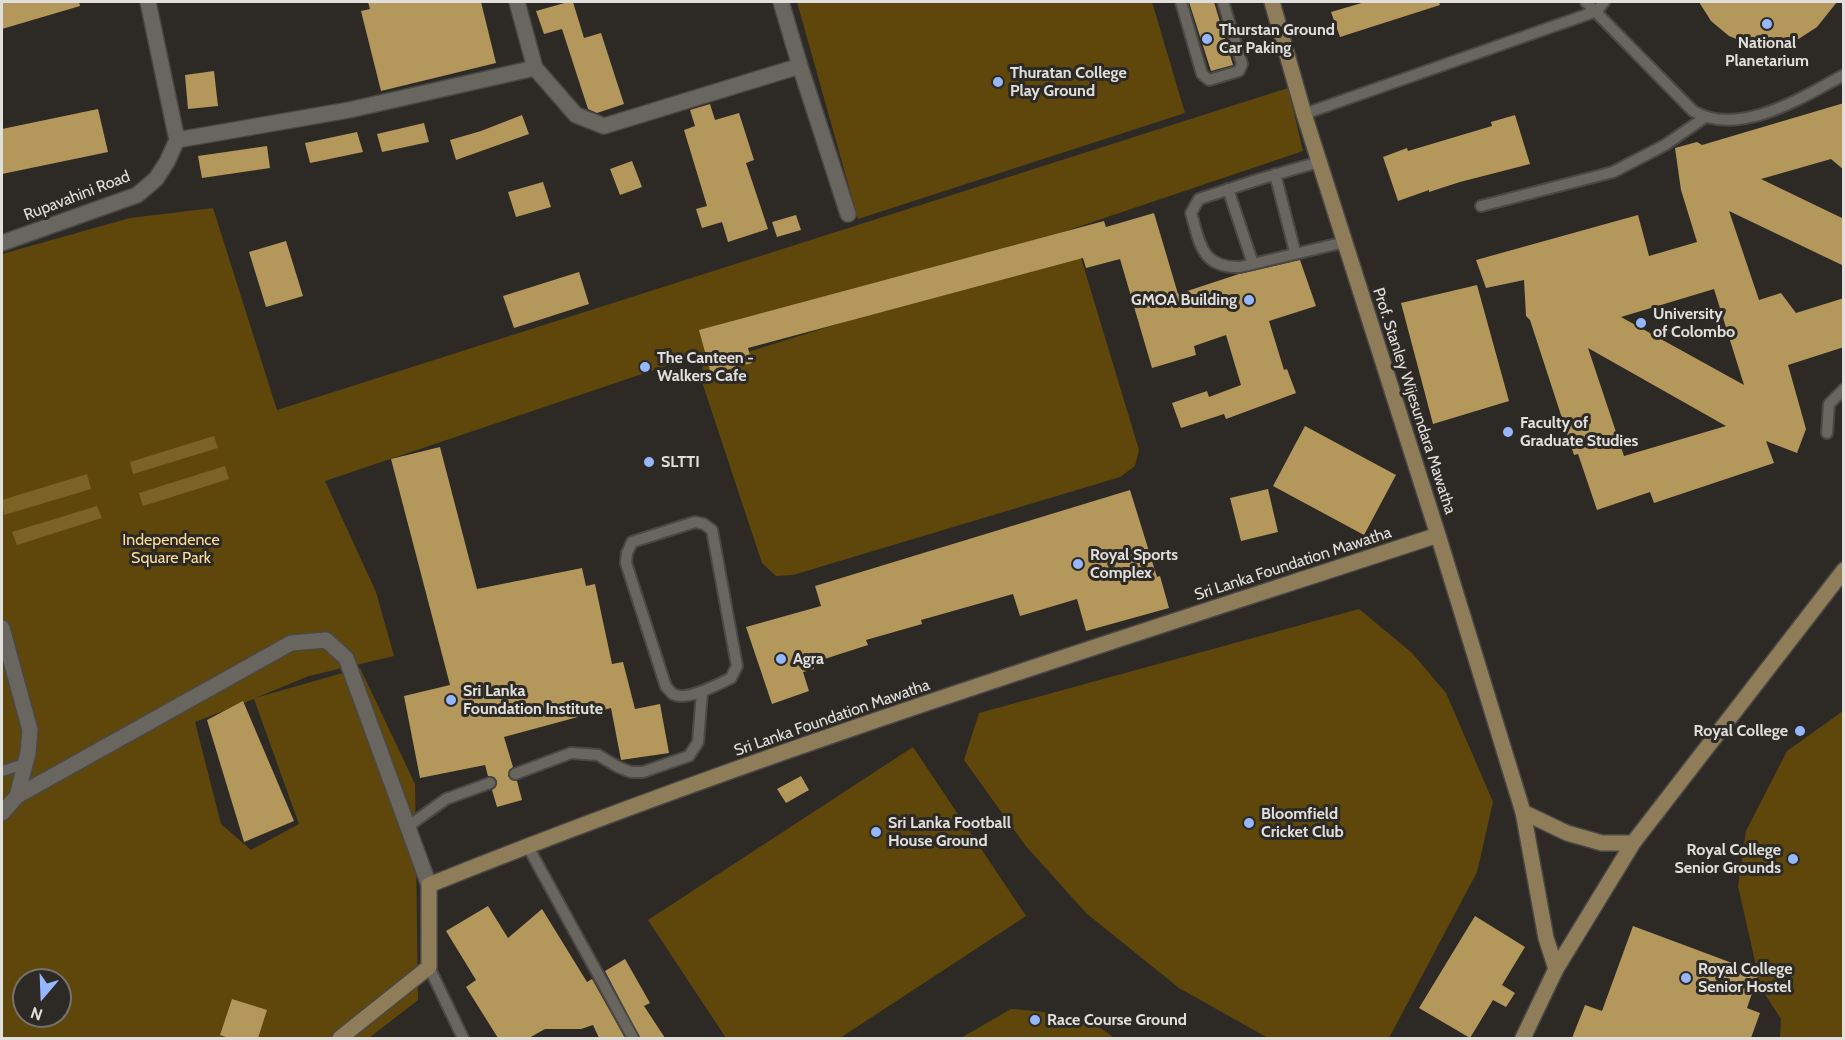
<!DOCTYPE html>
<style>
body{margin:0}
#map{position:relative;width:1845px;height:1040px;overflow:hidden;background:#2d2a26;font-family:Cabin,sans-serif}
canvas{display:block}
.frame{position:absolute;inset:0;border:3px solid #e1dfdc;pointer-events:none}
.north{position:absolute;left:12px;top:968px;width:60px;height:60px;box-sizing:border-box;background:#2d2a26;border:2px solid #75726f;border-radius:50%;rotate:199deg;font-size:16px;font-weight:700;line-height:24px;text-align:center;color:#e1dfdc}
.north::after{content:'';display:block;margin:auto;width:21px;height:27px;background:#95b7fd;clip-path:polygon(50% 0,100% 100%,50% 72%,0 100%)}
</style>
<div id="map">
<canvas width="1845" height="1040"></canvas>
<div class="frame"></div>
<div class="north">N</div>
</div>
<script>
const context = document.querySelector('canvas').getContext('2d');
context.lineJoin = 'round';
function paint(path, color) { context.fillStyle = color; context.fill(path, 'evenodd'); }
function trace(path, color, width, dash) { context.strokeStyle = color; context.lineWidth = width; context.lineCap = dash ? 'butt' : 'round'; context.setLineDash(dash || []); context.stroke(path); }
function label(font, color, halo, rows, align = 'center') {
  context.font = font + ' Cabin,sans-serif'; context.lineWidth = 6; context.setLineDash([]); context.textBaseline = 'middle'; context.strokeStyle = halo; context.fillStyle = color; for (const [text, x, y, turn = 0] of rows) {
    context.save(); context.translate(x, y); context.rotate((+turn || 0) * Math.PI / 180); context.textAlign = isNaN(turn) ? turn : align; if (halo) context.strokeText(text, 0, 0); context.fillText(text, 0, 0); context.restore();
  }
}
paint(new Path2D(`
 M797,2H1152L1185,113L858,219Z
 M1288,88L1303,151L325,481L376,592L394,656L309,676L255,698L360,668L415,784L418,1000L369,1038H2V254L130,218L213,208L277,410ZM254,699L299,824L251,850L221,824L195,722ZM24,980H60V1016H24Z
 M1081,258L1139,450L1135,466L1120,477L793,575L776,576L762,563L701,379L703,366L1001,273Z
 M1359,609L1412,653L1446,693L1493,802L1477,872L1389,1038H1268L1179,988L1086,913L1025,845L964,760L979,713Z
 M1843,711V1038H1780L1781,1019L1761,988L1738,886L1746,831L1787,751Z
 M913,747L1026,916L840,1038H726L648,920Z
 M1011,1009C1046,1012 1087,1014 1114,1038H961Z`), '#5f470b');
paint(new Path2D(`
 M214,436L218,448L133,474L130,462Z
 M225,466L229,479L143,506L139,493Z
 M87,474L91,489L4,515L2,500Z
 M97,506L102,518L17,545L12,532Z`), '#7d6225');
paint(new Path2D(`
 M2,2H79L80,6L2,29Z
 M368,2H481L496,63L381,91L361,11L370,9Z
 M568,2H573L584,38L601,33L624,104L597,113L588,109L562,29L544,34L536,11Z
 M1189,2H1214L1233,65L1211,71Z
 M1365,2H1439L1440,5L1340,37L1331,12Z
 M1699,2H1837L1817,27L1797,40L1774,46L1751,45L1729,36L1711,21Z
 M214,71L218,106L188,109L185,75Z
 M1844,103V170L1831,159L1761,179L1844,219V266L1729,211L1759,300L1781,293L1796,313L1844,298V347L1788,365L1806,429L1797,453L1766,441L1774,463L1654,503L1650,492L1597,510L1578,454L1574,455L1530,320L1526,316L1524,280L1486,288L1476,260L1638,215L1649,256L1697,242L1681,190L1675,148L1697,142L1702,145ZM1714,289L1744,385L1621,317ZM1588,348L1726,426L1624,456Z
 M710,104L715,120L739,113L754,160L746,163L768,229L728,242L722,222L702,228L696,209L707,206L684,130L695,126L690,110Z
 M98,109L108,152L2,174V129Z
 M522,115L529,134L456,160L450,140L481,131Z
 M1515,115L1530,164L1460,182L1429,192V190L1398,201L1383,157L1407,148L1408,151L1492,126L1491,122Z
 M424,123L429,142L382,152L377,134Z
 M357,132L363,152L310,163L305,143Z
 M267,146L270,168L202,178L198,156Z
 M632,161L642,187L620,195L610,169Z
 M543,182L551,207L516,217L508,192Z
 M1154,213L1178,294L1239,274L1300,260L1316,306L1269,321L1284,370L1287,369L1296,393L1226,419L1224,414L1181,428L1172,403L1207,391L1209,397L1241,385L1226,335L1194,346L1196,355L1152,368L1120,259L1086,268L1083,258L748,348L752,363L711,374L699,330L1104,221L1106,227Z
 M796,215L801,230L777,237L772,222Z
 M286,241L303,296L266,307L249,252Z
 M579,272L589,304L514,328L503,296Z
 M1477,285L1509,401L1433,424L1401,303Z
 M1305,426L1396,475L1364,535L1273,486Z
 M440,447L477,589L582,568L586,586L595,584L612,664L623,662L635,709L660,704L669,753L621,760L611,708L504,737L513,767L509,770L508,776L511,780L517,781L522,800L497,807L492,790L496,787L497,781L494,777L488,776L485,765L420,778L404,696L450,685L391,459Z
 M1268,489L1278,532L1241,541L1230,498Z
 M1130,490L1157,577L1160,576L1169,608L1086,631L1077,599L1020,616L1013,594L921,620L922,624L866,640L868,645L812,663L814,669L803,672L809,691L772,704L746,627L821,606L815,586Z
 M243,701L294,821L244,842L207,720Z
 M801,776L809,790L786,803L777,789Z
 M488,906L508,938L542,909L587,982L592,979L625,1038H599L593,1025L581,1029H545L529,1038H498L466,987L476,980L446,931Z
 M1475,916L1525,947L1502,985L1515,993L1506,1007L1493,1000L1470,1038L1419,1008Z
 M1633,926L1759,973L1747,1008L1760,1013L1751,1038H1572L1585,1005L1602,1011Z
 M625,959L650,1003L644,1006L665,1038H640L605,971Z
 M232,999L267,1010L258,1038H229L220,1035Z`), '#b4975b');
const lane = new Path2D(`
 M1181,2L1202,74L1209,80L1239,71L1242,64L1223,2
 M1586,2L1693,111C1739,138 1803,97 1844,75
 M1304,114L1597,11L1604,2
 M1319,162L1260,179L1199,199L1191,213C1200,243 1201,268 1240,267L1345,242
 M1275,174L1295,252
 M1228,189L1253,264
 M1481,206L1613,172L1665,145L1704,118
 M1827,433L1829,404L1844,389
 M695,522L704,524L712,530L737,666L731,678C719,684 686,702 673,694C670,692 669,689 666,687L626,563L627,553L632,542Z
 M2,771L25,764
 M515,774L571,753L598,755L618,767L631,772H643L689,756L698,742L702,692
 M407,827L446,799L490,783
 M527,845L633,1038
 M429,967L463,1038`);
const street = new Path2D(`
 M517,2L535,68L576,115L604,126L800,66
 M781,2L800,66L848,214
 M177,140L349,110L535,68
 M2,243L137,195L156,179L167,162L177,140L148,2
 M2,628L30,730L28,753L17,796L2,813
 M17,796L291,643L326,640L346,658L429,885`);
const secondary = new Path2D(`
 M1272,2L1304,114L1438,535L1523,812L1546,938L1556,969
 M1523,812L1567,833L1602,843H1633
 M340,1038L429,967V885C759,752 1100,646 1438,535
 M1523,1038L1556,969L1633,843L1844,570`);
trace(lane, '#4a4844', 14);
trace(street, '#4a4844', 18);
trace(secondary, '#4a4844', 18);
trace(lane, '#696660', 10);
trace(street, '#696660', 15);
trace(secondary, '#8e7d58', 15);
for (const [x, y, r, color] of [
 [1767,24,6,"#95b7fd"],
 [1207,39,6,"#95b7fd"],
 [998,82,6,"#95b7fd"],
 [1249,300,6,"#95b7fd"],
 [1641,323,6,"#95b7fd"],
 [645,367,6,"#95b7fd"],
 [1508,432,6,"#95b7fd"],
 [649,462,6,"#95b7fd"],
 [1078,564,6,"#95b7fd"],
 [781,659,6,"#95b7fd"],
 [451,700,6,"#95b7fd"],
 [1800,731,6,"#95b7fd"],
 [1249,823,6,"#95b7fd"],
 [876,832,6,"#95b7fd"],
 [1793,859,6,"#95b7fd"],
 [1686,978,6,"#95b7fd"],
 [1035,1020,6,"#95b7fd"]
]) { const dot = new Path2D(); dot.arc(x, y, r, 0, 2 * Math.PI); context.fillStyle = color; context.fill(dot); trace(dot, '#2d2a26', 2); }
label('bold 16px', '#e1dfdc', '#2d2a26', [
 ["Thurstan Ground",1219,30],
 ["Car Paking",1219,48],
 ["National",1767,43,"center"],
 ["Planetarium",1767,61,"center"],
 ["Thuratan College",1010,73],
 ["Play Ground",1010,91],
 ["GMOA Building",1237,300,"right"],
 ["University",1653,314],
 ["of Colombo",1653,332],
 ["The Canteen -",657,358],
 ["Walkers Cafe",657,376],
 ["Faculty of",1520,423],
 ["Graduate Studies",1520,441],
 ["SLTTI",661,462],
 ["Royal Sports",1090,555],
 ["Complex",1090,573],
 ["Agra",793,659],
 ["Sri Lanka",463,691],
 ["Foundation Institute",463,709],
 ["Royal College",1788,731,"right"],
 ["Bloomfield",1261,814],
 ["Cricket Club",1261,832],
 ["Sri Lanka Football",888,823],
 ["House Ground",888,841],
 ["Royal College",1781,850,"right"],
 ["Senior Grounds",1781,868,"right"],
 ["Royal College",1698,969],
 ["Senior Hostel",1698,987],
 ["Race Course Ground",1047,1020]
], 'left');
label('16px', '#e1dfdc', '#2d2a26', [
 ["Rupavahini Road",77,196,-21],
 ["Prof. Stanley Wijesundara Mawatha",1414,401,72],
 ["Sri Lanka Foundation Mawatha",1293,564,-18],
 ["Sri Lanka Foundation Mawatha",832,718,-19]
]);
label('16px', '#fedd9a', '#2d2a26', [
 ["Independence",171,540],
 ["Square Park",171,558]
]);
</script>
